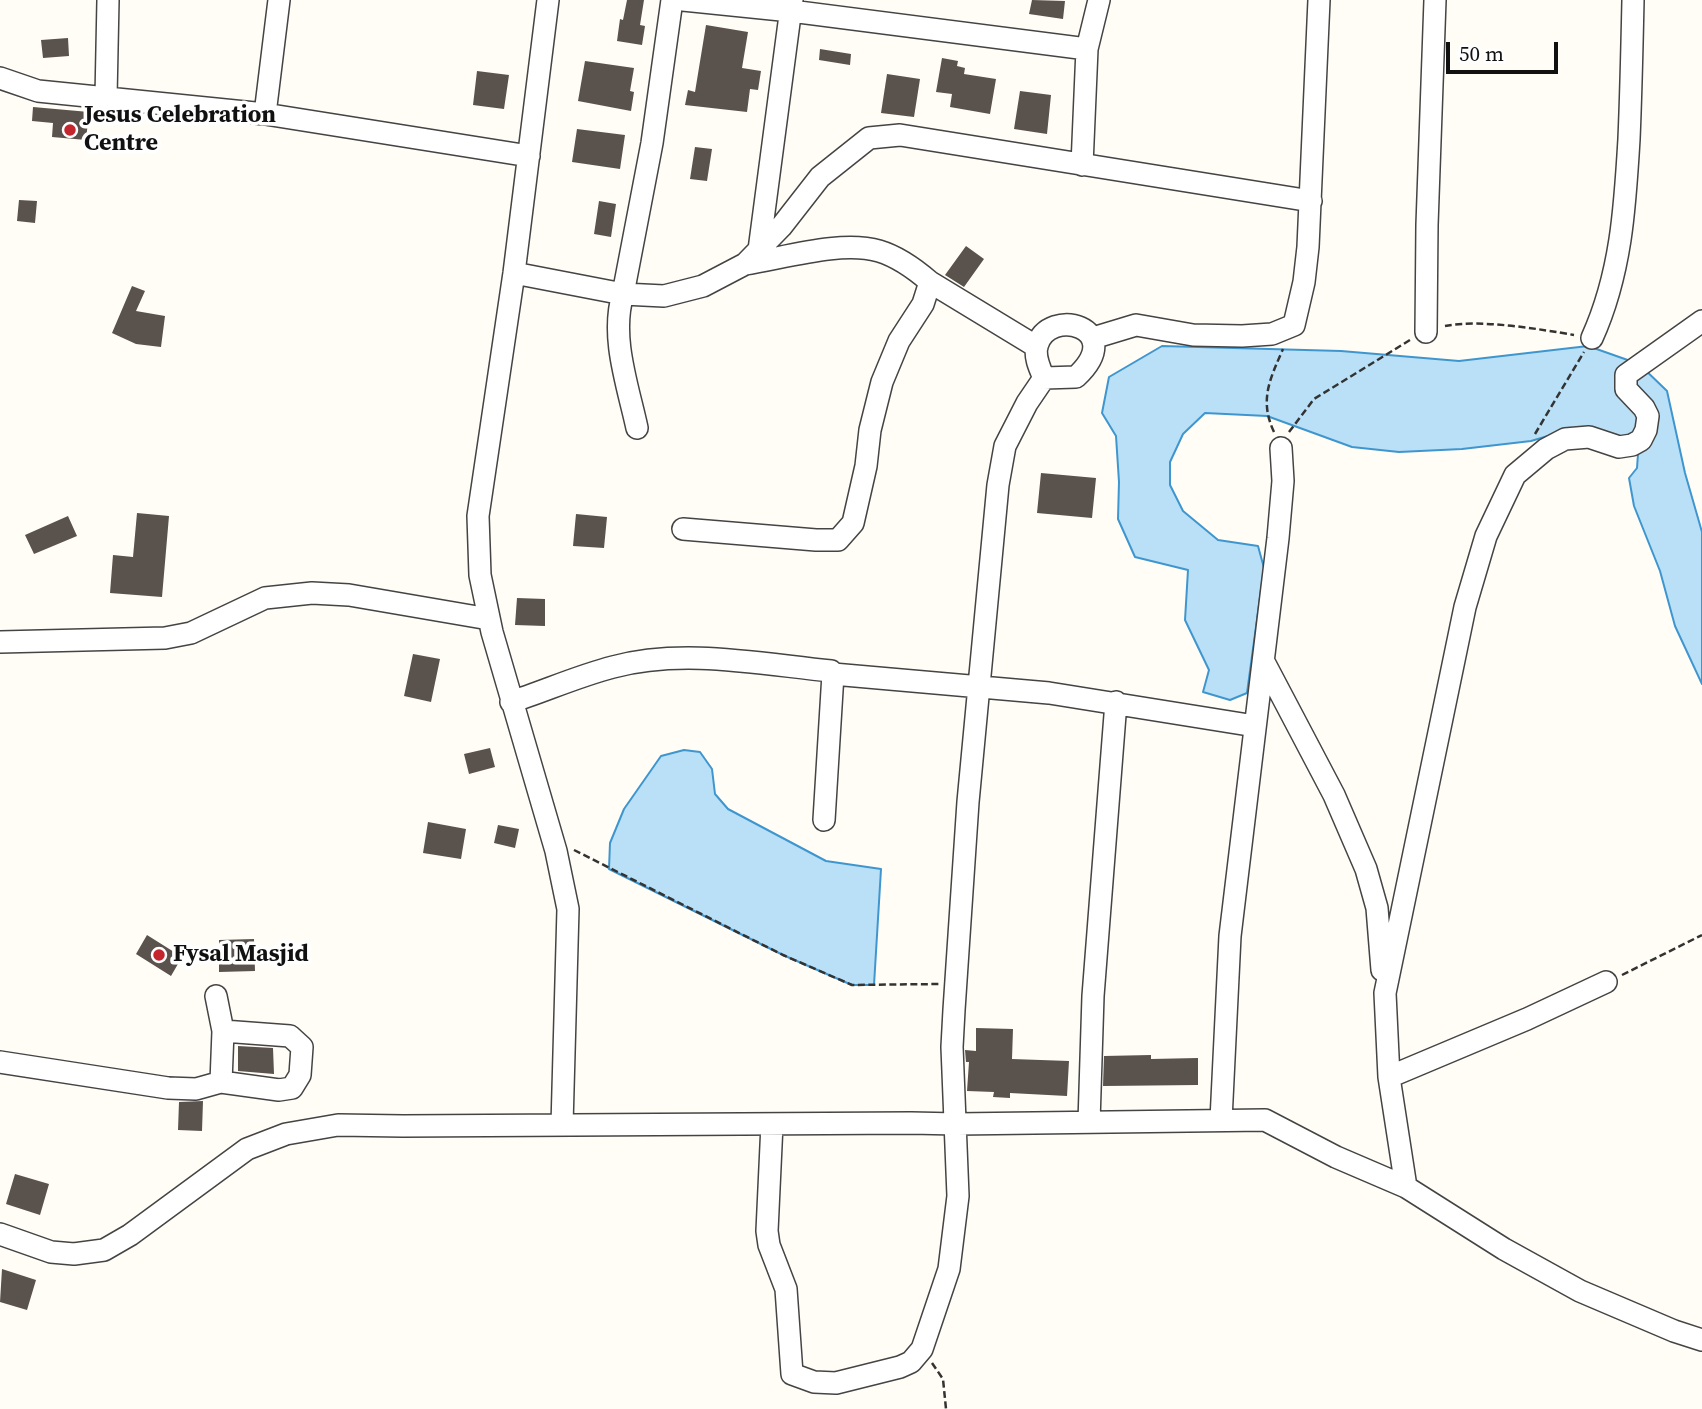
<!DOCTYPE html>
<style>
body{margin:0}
#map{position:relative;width:1702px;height:1409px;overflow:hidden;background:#fffdf5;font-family:"Source Serif 4",serif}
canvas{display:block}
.scale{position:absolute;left:1446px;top:42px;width:112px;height:32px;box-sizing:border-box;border:4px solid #111;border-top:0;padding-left:9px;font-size:21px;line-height:24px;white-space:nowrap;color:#111;-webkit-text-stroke:5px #fff;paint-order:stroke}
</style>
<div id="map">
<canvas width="1702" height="1409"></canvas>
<div class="scale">50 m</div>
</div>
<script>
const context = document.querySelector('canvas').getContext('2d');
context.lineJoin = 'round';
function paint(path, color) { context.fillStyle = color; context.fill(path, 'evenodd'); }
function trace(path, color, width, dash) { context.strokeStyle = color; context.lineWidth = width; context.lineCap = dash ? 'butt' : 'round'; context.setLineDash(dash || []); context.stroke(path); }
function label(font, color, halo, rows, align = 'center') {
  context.font = font + ' "Source Serif 4",serif'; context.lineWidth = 7; context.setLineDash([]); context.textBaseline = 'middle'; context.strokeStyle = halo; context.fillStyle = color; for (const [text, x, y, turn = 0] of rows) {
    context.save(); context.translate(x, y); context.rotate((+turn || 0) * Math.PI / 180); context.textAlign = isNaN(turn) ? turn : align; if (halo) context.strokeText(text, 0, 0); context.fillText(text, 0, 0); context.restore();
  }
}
const water = new Path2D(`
 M1162,346L1341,351L1459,361L1588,346L1639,364L1667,391L1685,473L1702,532V684L1675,626L1660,571L1634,506L1629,478L1637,468L1638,454L1613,436L1575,428L1531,441L1462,449L1399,452L1352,447L1267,416L1205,413L1183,434L1170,462V485L1183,511L1218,540L1258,546L1264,568L1247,693L1230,700L1203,692L1209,670L1185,620L1188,570L1135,557L1118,519L1119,482L1116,436L1102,413L1109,377Z
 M684,750L700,752L712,769L715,794L728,809L826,861L881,869L874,985H852L783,955L609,869L610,843L624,809L661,756Z`);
paint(water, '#b9e0f7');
trace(water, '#3f96cf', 2);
paint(new Path2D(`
 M627,0H644L640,25L645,26L642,45L617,41L620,19L623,20Z
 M1032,0L1065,1L1063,19L1029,14Z
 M706,25L748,32L742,68L761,71L758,90L750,89L747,112L685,105L688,90L695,92Z
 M68,38L69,56L43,58L41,40Z
 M820,49L851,54L850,65L819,60Z
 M942,58L958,61L957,66L965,68L964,74L996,79L990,114L950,107L952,94L936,92Z
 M585,61L634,68L630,91L634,92L631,111L578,101Z
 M477,71L509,75L504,109L473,105Z
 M887,74L920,79L914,117L881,113Z
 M1020,91L1051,95L1047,134L1014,129Z
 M33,107L89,112L86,140L52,137L53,123L32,121Z
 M577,129L625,135L620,169L572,162Z
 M695,147L712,149L707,181L690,179Z
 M19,200L37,201L35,223L17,221Z
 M599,201L616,204L611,237L594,234Z
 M966,246L984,259L964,287L945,275Z
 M132,286L145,291L136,311L165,316L161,347L136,344L112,333Z
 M1041,473L1096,478L1092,518L1037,513Z
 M137,513L169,516L162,597L110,593L113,555L133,557Z
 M576,514L607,517L604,548L573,546Z
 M68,516L77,536L34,554L25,535Z
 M517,598L545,599V626L515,625Z
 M413,654L440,659L431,702L404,696Z
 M490,748L495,767L469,774L464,754Z
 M428,822L466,829L461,859L423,853Z
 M498,825L519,829L515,848L494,843Z
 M147,935L182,957L171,976L136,954Z
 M254,939L255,971L219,972V940Z
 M976,1028L1013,1029L1012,1059L1069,1061L1067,1096L1010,1093V1098L993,1097L994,1092L967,1091L969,1062H966L965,1050L976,1051Z
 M238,1046L273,1048L274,1074L238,1071Z
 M1151,1055V1059L1198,1058V1085L1103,1086L1104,1056Z
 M203,1101L202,1131L178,1130L179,1102Z
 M15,1174L49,1184L40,1215L6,1204Z
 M2,1269L36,1280L27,1310L0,1302Z`), '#5a524d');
const minor = new Path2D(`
 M548,0L514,273L478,516L480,575L492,632L556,851L568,909L562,1125
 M683,0L791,11L1087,49
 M0,78L38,91L265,114L529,156
 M106,97L108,0
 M265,114L279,0
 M1082,165L1087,49L1099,0
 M759,250L792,0
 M514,273L623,294L664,296L703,286L745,264L781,227L820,177L869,138L900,135L1311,201
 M930,282L1037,347
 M1426,332L1427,225L1435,0
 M1093,338L1136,325L1193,335L1242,336L1272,334L1294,325L1304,282L1308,247L1319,0
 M1592,338C1621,274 1625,208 1629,139C1631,93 1632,46 1633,0
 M637,428C628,386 610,337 623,294L652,143L672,0
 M683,529L816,540H838L853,523L866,466L870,430L882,382L899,341L923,304L930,282C915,269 899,257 879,251C841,240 784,258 745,264
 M0,642L165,638L191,633L265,598L312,593L349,595L489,619
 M1264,662L1334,795L1366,869L1377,908L1382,970
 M511,702C545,691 578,676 613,667C683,648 760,664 831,671L833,674L1049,693L1255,726
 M824,820L833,674
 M0,1062L168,1088L196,1089L221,1082L223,1031L216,996
 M1389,1077L1527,1019L1606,982
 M221,1082L279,1090L292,1088L300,1075L302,1047L290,1036L223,1031
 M1221,1120L1230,936L1278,538L1283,481L1281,448
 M1089,1122L1093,996L1116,702
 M772,1124L767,1231L769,1245L786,1289L792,1374L814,1382L836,1383L900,1367L911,1362L922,1349L949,1269L958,1196L952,1047L954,1010L968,802L998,485L1005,446L1027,403L1044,378L1076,377C1129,328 1048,305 1037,346C1034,357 1040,369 1044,378
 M1406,1187L1389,1077L1385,993L1465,607L1486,536L1515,475L1546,449L1565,439L1589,437L1619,447L1632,445L1641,440L1646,430L1648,416L1644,408L1626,389V375L1702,321
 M0,1234L51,1252L74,1254L104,1250L130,1235L247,1149L286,1134L338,1125L403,1126L911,1123L957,1124L1265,1120L1336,1157L1406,1187L1504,1249L1580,1291L1674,1331L1702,1340`);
trace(minor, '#444', 24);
trace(new Path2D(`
 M1445,326C1480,319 1539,329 1574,335
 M1274,432C1259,400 1270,379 1283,349
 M1289,432L1314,399L1410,340
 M1535,434L1584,352
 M574,850L783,955L852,985L939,984
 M1622,975L1702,935
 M932,1363L943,1379L946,1409`), '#333', 2.5, [7, 3.5]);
trace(minor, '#fff', 21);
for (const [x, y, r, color] of [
 [70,130,7,"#c4262e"],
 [159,955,7,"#c4262e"]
]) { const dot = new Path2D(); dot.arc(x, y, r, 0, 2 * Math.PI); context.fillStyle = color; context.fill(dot); trace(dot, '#fff', 2.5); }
label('bold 24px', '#111', '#fff', [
 ["Jesus Celebration",84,116],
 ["Centre",84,144],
 ["Fysal Masjid",173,955]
], 'left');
</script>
